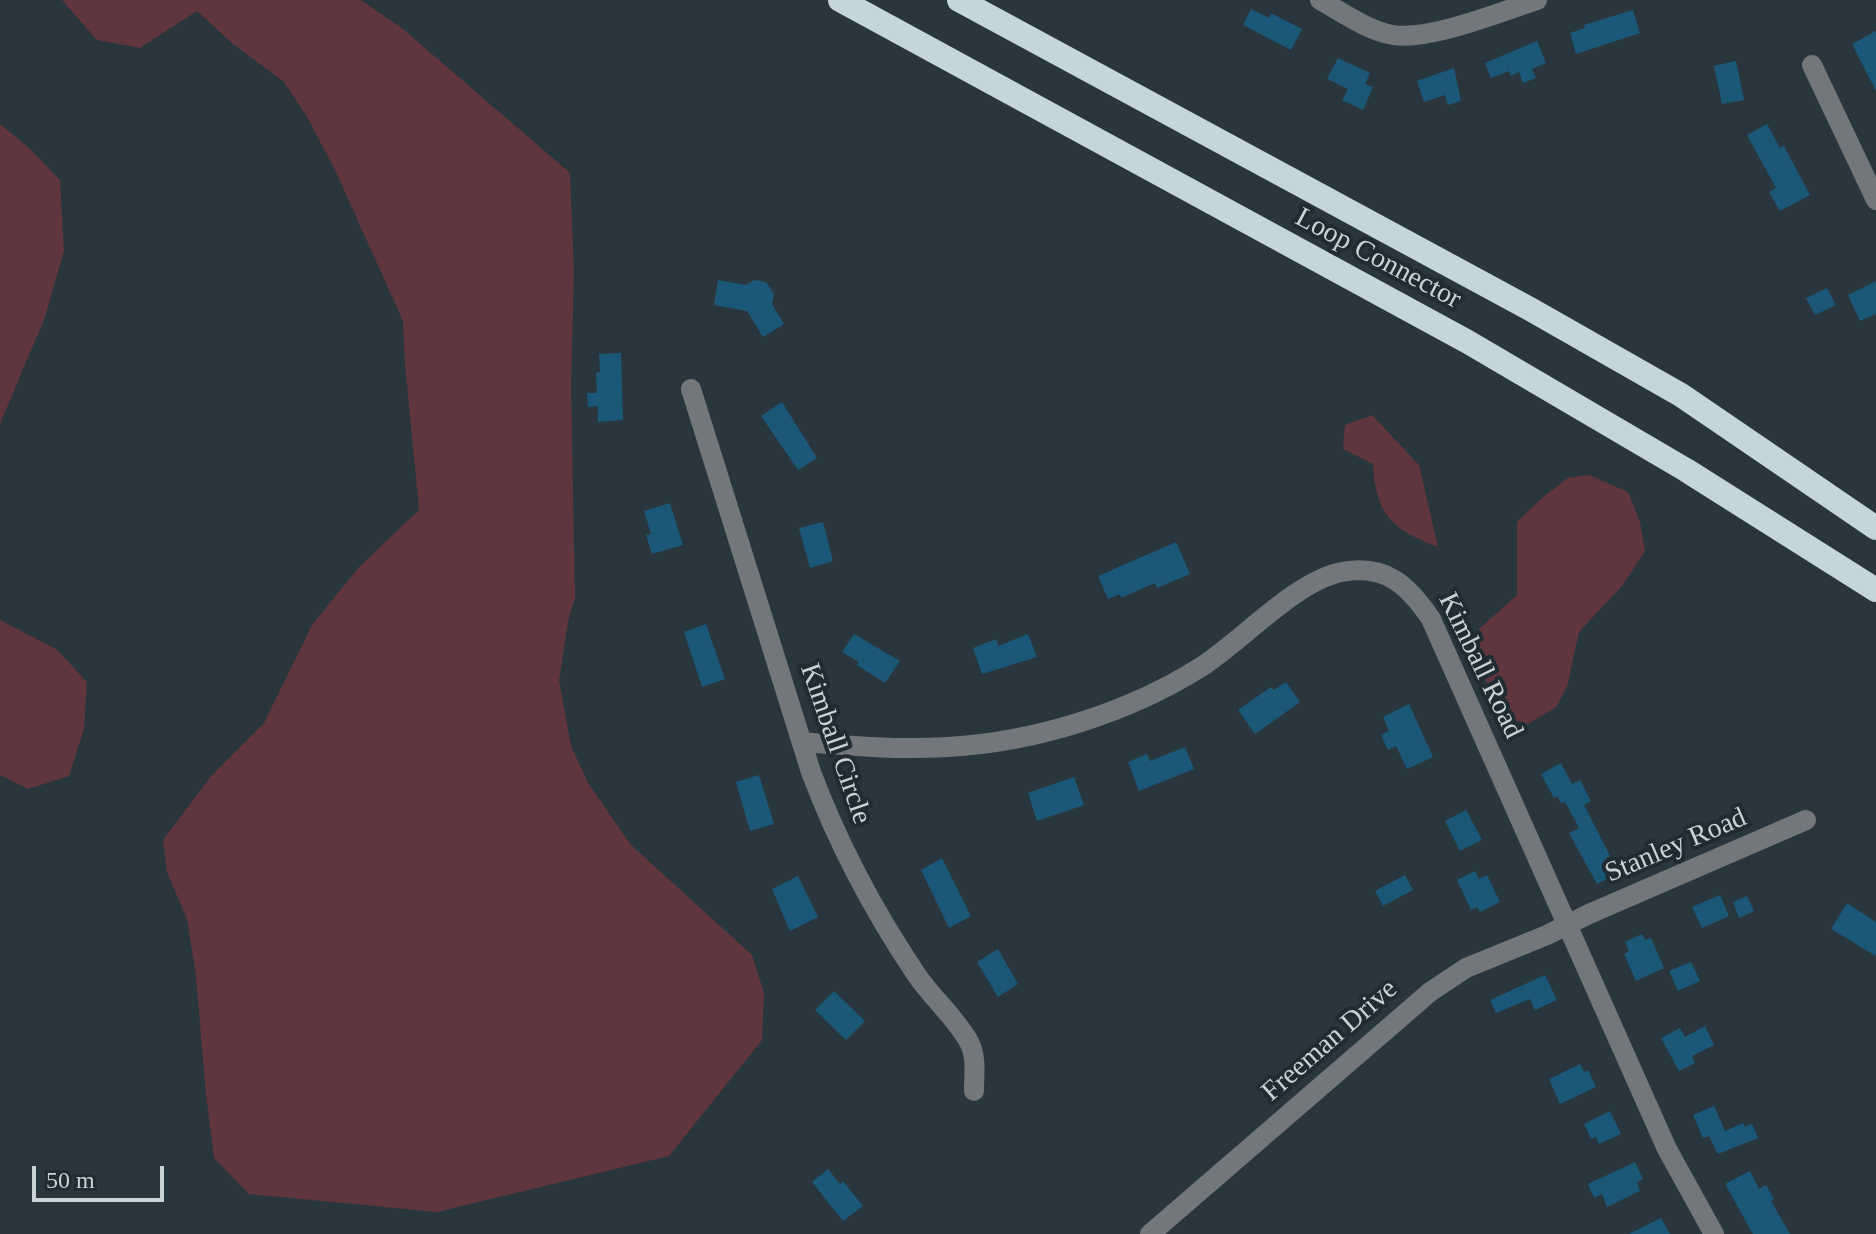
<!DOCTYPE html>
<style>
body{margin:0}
#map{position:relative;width:1876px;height:1234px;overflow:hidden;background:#2a363d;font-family:"Times New Roman",serif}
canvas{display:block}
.scale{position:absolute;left:32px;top:1166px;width:132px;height:36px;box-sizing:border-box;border:4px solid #cbd3d7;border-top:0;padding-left:10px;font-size:24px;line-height:28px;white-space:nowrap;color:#cbd3d7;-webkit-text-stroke:6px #202c33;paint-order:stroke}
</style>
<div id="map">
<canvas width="1876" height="1234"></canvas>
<div class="scale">50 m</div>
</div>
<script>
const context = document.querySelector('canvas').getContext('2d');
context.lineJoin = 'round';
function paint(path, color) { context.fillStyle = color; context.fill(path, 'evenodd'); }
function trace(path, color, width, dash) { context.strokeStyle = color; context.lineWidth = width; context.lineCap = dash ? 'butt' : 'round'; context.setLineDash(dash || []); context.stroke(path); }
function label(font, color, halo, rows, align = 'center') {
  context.font = font + ' "Times New Roman",serif'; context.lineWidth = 8; context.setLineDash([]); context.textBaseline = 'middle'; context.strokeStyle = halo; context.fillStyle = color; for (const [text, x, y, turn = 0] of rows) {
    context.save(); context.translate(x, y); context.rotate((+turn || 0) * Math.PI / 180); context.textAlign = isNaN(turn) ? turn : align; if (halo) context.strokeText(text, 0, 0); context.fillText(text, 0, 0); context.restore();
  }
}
paint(new Path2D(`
 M62,0H361L403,29L570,173L574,274L571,384L575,598L569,617L559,680L571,746L588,783L631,845L752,955L764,993L762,1040L669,1156L437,1212L249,1194L214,1158L206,1094L196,977L187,919L167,872L163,840L212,775L264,723L312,625L359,567L419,510L405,364L403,321L336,172L306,115L283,81L233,44L197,11L140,48L97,40Z
 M0,124L28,147L60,180L64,251L45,317L0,424Z
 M1372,415L1419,465L1438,547C1391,529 1376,515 1373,464L1343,449L1345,425Z
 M1589,475L1628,492L1640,522L1645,551L1622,586L1579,632L1567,687L1556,707L1528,724L1508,718L1470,654L1478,630L1517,595V522L1542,498L1568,478Z
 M0,620L56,649L87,682L84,729L69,776L28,789L0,775Z`), '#5f363e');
paint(new Path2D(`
 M1251,9L1269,18L1271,13L1302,29L1291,50L1243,25Z
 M1633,10L1640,33L1576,54L1570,33L1585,28L1584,25Z
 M1876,31V91L1852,44Z
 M1537,41L1546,63L1532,69L1536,78L1523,83L1519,72L1510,76L1509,71L1491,78L1485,63Z
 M1338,58L1370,73L1365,84L1373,87L1363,110L1342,100L1348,89L1327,79Z
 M1736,61L1744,100L1722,104L1714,66Z
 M1454,68L1461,101L1448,105L1445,95L1424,102L1417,81Z
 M1767,124L1780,148L1784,146L1810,195L1780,211L1769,192L1776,188L1747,135Z
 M718,280L746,285L754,280L766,282L774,294L772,304L784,324L763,337L747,311L714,305Z
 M1876,281V314L1860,321L1848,295Z
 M1827,288L1836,305L1815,315L1806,298Z
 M621,353L623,420L598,422V406L588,407L587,393H597L596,373L600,372L599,354Z
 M782,402L817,458L798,470L761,416Z
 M670,503L683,545L652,554L646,535L651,534L644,511Z
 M823,522L833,561L810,568L799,528Z
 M1176,542L1190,574L1157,588L1155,583L1121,598L1120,594L1108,599L1098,576Z
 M706,624L725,679L702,687L684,632Z
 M854,634L900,661L885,683L857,665L859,662L842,652Z
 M1028,634L1037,657L982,674L973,648L996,639L998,646Z
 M1286,682L1300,702L1255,734L1238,710L1271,687L1274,690Z
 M1409,704L1433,757L1407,769L1396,746L1388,750L1381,735L1389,731L1383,717Z
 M1185,747L1194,769L1139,791L1128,762L1147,754L1150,761Z
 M1561,763L1572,784L1580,780L1591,801L1584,805L1610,856L1606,858L1615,875L1597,884L1569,833L1579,828L1565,802L1561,803L1557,796L1554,798L1541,774Z
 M759,775L774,824L750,831L736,782Z
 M1074,777L1084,805L1037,821L1028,793Z
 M1466,810L1482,840L1460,851L1445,821Z
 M942,858L971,916L949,928L921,870Z
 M1475,871L1479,879L1487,875L1500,902L1480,912L1477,907L1471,910L1457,880Z
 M1405,875L1413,890L1383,906L1375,891Z
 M798,876L818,917L790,931L772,889Z
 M1720,895L1729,916L1702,928L1692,907Z
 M1747,896L1754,911L1739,918L1733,902Z
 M1847,903L1876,922V956L1831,929Z
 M1642,934L1645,940L1651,938L1664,968L1636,981L1624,954L1629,951L1625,942Z
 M998,949L1018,984L998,997L977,962Z
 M1691,962L1700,981L1678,991L1669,971Z
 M1545,975L1557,1000L1535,1010L1530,999L1496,1013L1490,1000Z
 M834,991L865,1021L846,1040L815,1010Z
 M1705,1026L1714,1045L1692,1056L1695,1063L1679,1071L1661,1038L1680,1028L1685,1037Z
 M1580,1064L1584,1072L1588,1070L1596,1087L1560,1104L1549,1079Z
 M1714,1106L1725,1131L1743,1123L1745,1127L1752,1124L1758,1138L1718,1154L1709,1136L1703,1138L1693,1115Z
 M1610,1111L1621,1134L1599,1144L1596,1137L1591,1139L1584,1124Z
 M1635,1162L1643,1179L1637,1182L1640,1191L1607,1207L1602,1194L1594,1198L1588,1184Z
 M828,1169L840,1184L843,1181L863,1206L843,1221L812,1182Z
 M1750,1171L1759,1189L1766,1185L1774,1199L1771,1201L1790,1234H1753L1725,1184Z
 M1661,1218L1670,1234H1629Z`), '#1b5878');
trace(new Path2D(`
 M1320,0C1342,12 1368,31 1393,35C1429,41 1501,12 1537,0
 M1812,65L1876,200
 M691,389L811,772C838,844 873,910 916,974C932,998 956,1018 969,1042C977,1057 974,1075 974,1091
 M802,742C851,746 899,750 948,747C1035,742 1128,713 1201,667C1242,641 1295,581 1342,572C1386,564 1408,585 1431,619L1667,1149L1714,1234
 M1150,1234L1430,992L1466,968L1547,935L1589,914L1806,820`), '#71777b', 20);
trace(new Path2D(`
 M840,0L1468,342L1686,470L1876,590
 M959,0L1530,309L1681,395L1876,528`), '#c5d4dd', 24);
label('28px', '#cbd3d7', '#202c33', [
 ["Loop Connector",1378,259,28],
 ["Kimball Road",1480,666,64],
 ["Kimball Circle",835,744,71],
 ["Stanley Road",1676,846,-23],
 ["Freeman Drive",1330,1041,-41]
]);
</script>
